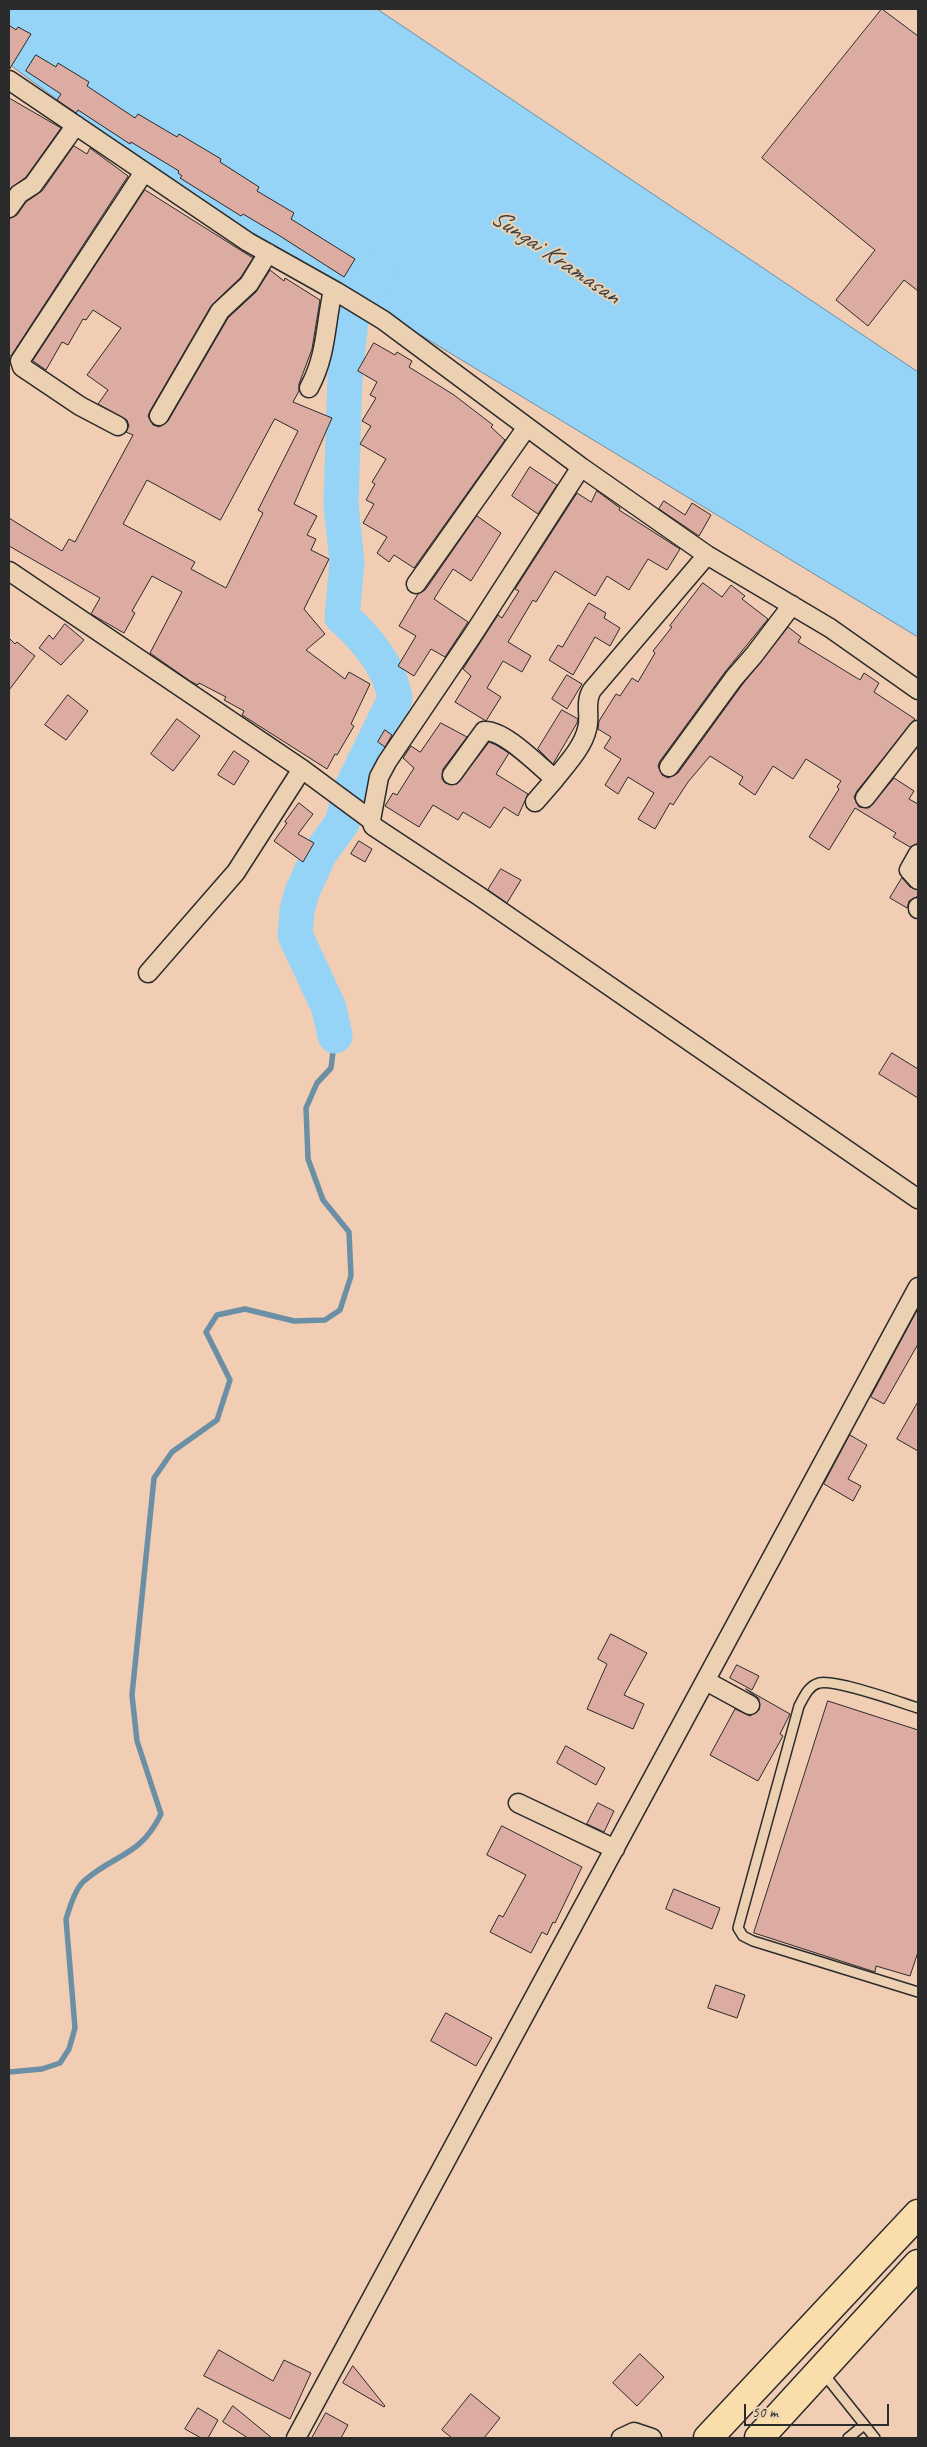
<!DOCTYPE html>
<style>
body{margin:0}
#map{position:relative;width:927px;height:2447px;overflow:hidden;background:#f1cdb4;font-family:Caveat,sans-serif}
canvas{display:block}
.frame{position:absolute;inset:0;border:10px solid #2b2b2b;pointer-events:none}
.scale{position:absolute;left:744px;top:2404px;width:145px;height:22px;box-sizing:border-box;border:2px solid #2b2b2b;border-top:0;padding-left:6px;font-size:15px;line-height:18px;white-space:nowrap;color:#2b2b2b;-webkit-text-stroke:4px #ebd1b2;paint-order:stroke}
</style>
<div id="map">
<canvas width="927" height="2447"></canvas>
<div class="frame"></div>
<div class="scale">50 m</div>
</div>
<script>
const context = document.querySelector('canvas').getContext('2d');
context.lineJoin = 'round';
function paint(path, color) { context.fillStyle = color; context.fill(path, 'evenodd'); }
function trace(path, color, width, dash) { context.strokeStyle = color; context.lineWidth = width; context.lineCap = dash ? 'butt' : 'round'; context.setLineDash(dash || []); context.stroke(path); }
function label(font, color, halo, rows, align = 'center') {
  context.font = font + ' Caveat,sans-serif'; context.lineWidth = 4; context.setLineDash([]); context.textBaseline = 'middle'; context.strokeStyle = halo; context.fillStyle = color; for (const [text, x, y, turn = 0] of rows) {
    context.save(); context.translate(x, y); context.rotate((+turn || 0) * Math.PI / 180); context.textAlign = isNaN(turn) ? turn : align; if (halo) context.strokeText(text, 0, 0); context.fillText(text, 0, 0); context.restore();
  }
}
const water = new Path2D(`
 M9,9H377L918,372V637L170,183L9,64Z`);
paint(water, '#95d4f6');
trace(water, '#6b90a5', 1);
trace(new Path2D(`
 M9,2072L42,2069L60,2063L69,2049L75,2028L66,1919C70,1907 75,1889 84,1881C116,1853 140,1857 161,1814L137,1741L132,1695L154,1478L172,1452L217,1420L230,1380L206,1332L217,1315L245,1309L294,1321L325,1320L340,1310L351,1276L349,1232L323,1200L308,1159L306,1108L317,1083L331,1068L335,1036`), '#6b90a5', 5.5);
trace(new Path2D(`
 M335,1036L329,1008L295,935L297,911L302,892L320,853L342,823L351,789L395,699C391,668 366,638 342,617L347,563L341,504L345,377L351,320L377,271`), '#95d4f6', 35);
const building = new Path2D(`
 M882,9L918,36V291L904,280L868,326L836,300L875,250L762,158Z
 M9,25L16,30L18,27L31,34L9,70Z
 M36,55L56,67L58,63L76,74L89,82L87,86L135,118L138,114L177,137L179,134L221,159L220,162L259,187L257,191L294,213L291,219L355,259L344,277L280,236L243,214L241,216L180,178L182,176L178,173L179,171L131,142L130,144L78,110L76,113L57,100L61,94L26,71Z
 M9,98L61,128L26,177L9,190Z
 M74,146L87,154L90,148L128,176L11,356L9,355V219L17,215L26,202L42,191Z
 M145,190L253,258L241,277L211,306L150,411L148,416L153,425L159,427L168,421L228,318L256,292L270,270L284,281L285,278L320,300L312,349L299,384V391L293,402L332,418L294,504L317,516L307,535L316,539L311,550L329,559L304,609L325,634L306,650L345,679L349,672L370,684L351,724L354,726L337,755L335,754L327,769L242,715L244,711L224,700L226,697L199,683L198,685L190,681L150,653L182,592L152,576L132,611L135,613L124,633L91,614L100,598L9,546V518L62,551L69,539L75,542L133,435L126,432L129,426L127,420L98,404L108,390L87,375L121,328L93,310L86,320L83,319L68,345L62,342L46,370L33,361ZM275,419L298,431L258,510L263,513L226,588L191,569L195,562L123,524L147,480L220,520Z
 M374,343L395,355L397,352L412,361L409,367L454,395L493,425L491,427L505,440L414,568L394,555L389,562L377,553L387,537L363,523L374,504L366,500L375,484L372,482L386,459L360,444L371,426L362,421L376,398L370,395L377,382L358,371Z
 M530,467L557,485L538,514L512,496Z
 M597,491L620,508L619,510L680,549L667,570L648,559L629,590L607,576L595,596L555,571L536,602L533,600L508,642L531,656L522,672L503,661L487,688L501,697L486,721L455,702L471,676L463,669L498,615L502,618L519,591L515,589L577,493L591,502Z
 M664,501L685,515L692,503L711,515L699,536L659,509Z
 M477,516L501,533L471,581L453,569L434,599L468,622L445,657L431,649L414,676L398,666L416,636L399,626L418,594L425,590Z
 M703,583L722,597L731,585L745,596L742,599L768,619L725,672L660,761L658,766L662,775L668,778L678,773L742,685L788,627L801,637L798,642L860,680L864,673L879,683L874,692L915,719L857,791L854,797L859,807L869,808L894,778L914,791L909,799L918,804V843L910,847L893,837L896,833L855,808L829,850L809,837L839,789L837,787L841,781L806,759L793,779L773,766L755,795L739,784L743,777L710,756L688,782L673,805L670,803L655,829L638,819L654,793L628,777L618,794L605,785L621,759L604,748L611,737L598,729L599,721L616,694L620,696L632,678L638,682L655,653L653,651L672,627L670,626Z
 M589,603L606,613L604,618L620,628L610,646L595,637L573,675L549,660L558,645L562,647Z
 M65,624L84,640L61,665L39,648L49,635L53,639Z
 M9,638L15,644L17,642L35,656L9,690Z
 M567,675L582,684L567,709L552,699Z
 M68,695L88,711L66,740L45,725Z
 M562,710L578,719L577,723L553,764L538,749Z
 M177,719L200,736L173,771L151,754Z
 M441,723L467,737L443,769L442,779L445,783L457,784L489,742L496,745L509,753L496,774L528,794L518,816L504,807L490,828L463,812L458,820L433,805L419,827L385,806L393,793L397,795L414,768L403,758L411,746L420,752Z
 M385,730L392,735L385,747L378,742Z
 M234,751L249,761L234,785L218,775Z
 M299,803L313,814L298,834L314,843L303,862L274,841L287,823L285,822Z
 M359,841L372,849L365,862L351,854Z
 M501,869L521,880L507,903L488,890Z
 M902,878L910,887L918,890V896L909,901L907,908L890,898Z
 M892,1053L918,1069V1098L879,1074Z
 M918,1309V1344L884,1404L871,1397Z
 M918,1402V1451L897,1439Z
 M850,1435L867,1445L848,1479L861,1486L853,1501L824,1484Z
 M611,1634L647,1653L624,1695L644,1704L633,1729L587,1709L607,1664L598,1659Z
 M737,1665L759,1676L752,1690L730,1678Z
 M746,1689L790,1714L780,1734L783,1736L758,1781L710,1755L735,1709L750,1716L759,1710V1699Z
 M828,1701L918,1730V1952L910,1976L876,1966L875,1972L754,1933Z
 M566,1746L605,1768L596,1785L557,1763Z
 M598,1803L614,1811L604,1832L587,1824Z
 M502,1826L582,1867L555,1923L553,1922L547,1935L542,1932L531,1953L490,1932L499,1915L503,1917L526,1875L487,1855Z
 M674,1889L720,1908L712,1929L666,1909Z
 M716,1985L745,1995L737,2018L708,2008Z
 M446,2013L492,2038L476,2066L431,2041Z
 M219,2350L273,2381L284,2360L311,2373L290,2419L204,2376Z
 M640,2354L664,2377L637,2406L613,2383Z
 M353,2366L385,2406L384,2407L343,2383Z
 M471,2394L500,2418L484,2438H452L442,2430Z
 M233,2406L272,2438H248L223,2422Z
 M198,2408L218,2420L208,2438H201L185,2429Z
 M326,2413L348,2425L341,2438H312Z`);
paint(building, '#dcaba1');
trace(building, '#2b2b2b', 1);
const service = new Path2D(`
 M918,1708C899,1702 836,1679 819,1683C808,1686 804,1697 799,1706L738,1928L743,1936L753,1941L918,1992
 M823,2373L875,2438
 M848,2438L864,2425`);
const minor = new Path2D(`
 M9,80L248,242L337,292L383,320L581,467L707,555L830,628L918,690
 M9,208L19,194L33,185L76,125
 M309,388C327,355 325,325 333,290
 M159,416L220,311L249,284L268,253
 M118,426L80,406L22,367L20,361L144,172
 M581,467L472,636L387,762L379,777L371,820L373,826L479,896L918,1199
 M9,571L302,769L371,820
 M416,584L527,427
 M669,767L734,678L754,655L792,605
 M452,775L484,731C504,729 539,766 555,779C566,765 583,747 587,729C591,716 584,703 592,690L707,555
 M865,798L918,730
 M535,802L555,779
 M918,854L909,870L918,880
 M918,907V909
 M148,973L236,872L302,769
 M706,1681L750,1705
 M518,1803L615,1849
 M296,2438L918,1287
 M621,2438L634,2432L652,2438`);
const trunk = new Path2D(`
 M708,2438L918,2214
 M759,2438L918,2264`);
trace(service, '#2b2b2b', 12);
trace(minor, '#2b2b2b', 21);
trace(trunk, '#2b2b2b', 31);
trace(service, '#ebd1b2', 9);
trace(minor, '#ebd1b2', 18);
trace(trunk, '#f9deab', 28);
label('italic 25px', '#3b4449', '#ebd1b2', [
 ["Sungai Kramasan",555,257,34]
]);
</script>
